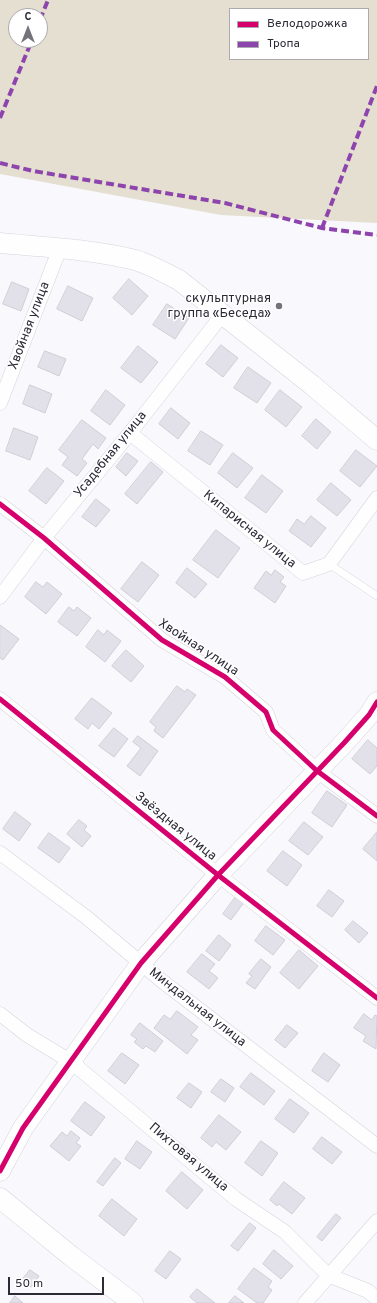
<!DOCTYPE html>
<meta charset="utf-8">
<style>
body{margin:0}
#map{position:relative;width:377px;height:1303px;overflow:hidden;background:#f9f8fc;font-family:Overpass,sans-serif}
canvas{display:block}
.legend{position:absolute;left:229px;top:8px;width:140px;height:52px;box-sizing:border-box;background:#fff;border:1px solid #abaaaf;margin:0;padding:5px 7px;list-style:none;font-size:12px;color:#2c2a36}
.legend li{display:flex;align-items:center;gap:8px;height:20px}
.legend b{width:20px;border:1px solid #abaaaf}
.north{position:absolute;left:8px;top:8px;width:40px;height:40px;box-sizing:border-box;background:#fff;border:1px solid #abaaaf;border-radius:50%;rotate:0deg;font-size:11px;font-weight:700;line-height:16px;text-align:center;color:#2c2a36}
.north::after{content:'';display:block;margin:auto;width:14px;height:18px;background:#74727b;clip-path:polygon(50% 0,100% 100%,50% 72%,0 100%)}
.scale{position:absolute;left:8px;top:1277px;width:96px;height:18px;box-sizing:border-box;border:2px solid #2c2a36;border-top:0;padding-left:5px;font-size:12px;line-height:14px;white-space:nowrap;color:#2c2a36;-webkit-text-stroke:3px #fff;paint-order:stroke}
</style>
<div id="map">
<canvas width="377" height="1303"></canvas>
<ul class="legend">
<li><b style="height:5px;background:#d6006c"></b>Велодорожка</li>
<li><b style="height:5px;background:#8e44ad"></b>Тропа</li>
</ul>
<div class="north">С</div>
<div class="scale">50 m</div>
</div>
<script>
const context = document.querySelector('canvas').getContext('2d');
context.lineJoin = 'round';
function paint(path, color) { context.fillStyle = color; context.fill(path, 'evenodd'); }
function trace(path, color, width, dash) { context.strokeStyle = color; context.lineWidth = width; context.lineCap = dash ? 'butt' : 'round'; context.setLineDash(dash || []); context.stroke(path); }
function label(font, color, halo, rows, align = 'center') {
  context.font = font + ' Overpass,sans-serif'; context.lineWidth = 3; context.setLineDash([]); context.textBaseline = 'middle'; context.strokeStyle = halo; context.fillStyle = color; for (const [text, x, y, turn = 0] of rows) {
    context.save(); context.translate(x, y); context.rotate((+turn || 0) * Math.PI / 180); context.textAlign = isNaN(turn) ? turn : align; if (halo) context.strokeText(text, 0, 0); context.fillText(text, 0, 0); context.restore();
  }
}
paint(new Path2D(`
 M0,0H377V223L221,215L0,174ZM230,9H368V59H230ZM16,16H40V40H16Z`), '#e4dfd0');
const building = new Path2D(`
 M129,279L148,296L132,315L113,298Z
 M12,282L29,289L21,311L3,304Z
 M68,286L93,298L82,321L57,309Z
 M167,304L189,318L175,339L153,325Z
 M221,345L238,358L223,377L206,364Z
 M138,346L158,362L141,383L121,368Z
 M45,351L66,359L59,376L38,367Z
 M248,367L271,383L257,403L234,388Z
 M30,385L52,394L45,413L23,404Z
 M106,390L125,405L110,425L91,411Z
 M280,390L302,407L286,427L265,410Z
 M171,408L190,423L178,439L159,424Z
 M316,419L331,432L317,449L302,436Z
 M82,420L106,438L98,449L93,444L82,459L87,463L77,476L62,465L68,457L59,450Z
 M14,428L38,437L30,460L6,451Z
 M201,431L223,445L210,465L188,451Z
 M356,450L377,466L360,487L340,471Z
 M127,453L138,461L126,476L116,467Z
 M233,453L253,468L237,488L218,473Z
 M151,462L163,472L137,504L125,494Z
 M47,468L64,481L46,504L29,491Z
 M262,475L283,491L266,513L245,498Z
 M331,483L351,500L337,516L317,500Z
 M96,499L110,510L96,527L82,517Z
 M311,516L326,528L311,547L289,531L297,519L304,524Z
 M216,530L240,548L218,578L193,560Z
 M142,562L159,575L138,602L121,589Z
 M187,568L207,584L195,598L176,583Z
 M275,570L284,577L280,582L286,586L275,603L254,588L266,571L271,575Z
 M36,582L43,587L47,582L62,594L46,614L25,597Z
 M69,607L74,611L77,607L91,618L77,636L58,622Z
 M0,625L19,639L3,660L0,658Z
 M98,630L104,635L107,630L121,641L105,662L86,647Z
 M126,650L144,666L131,682L112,666Z
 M177,686L185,692L187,689L196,695L163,738L154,731L156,727L150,722Z
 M92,698L112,713L99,729L92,723L88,729L75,719Z
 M114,728L128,739L114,757L99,746Z
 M138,736L158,751L140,776L127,766L141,748L133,742Z
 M368,740L377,748V766L370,774L352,759Z
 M327,791L347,805L332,827L312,813Z
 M15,812L31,824L19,841L3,829Z
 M79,820L87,826L84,830L91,836L82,847L67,834Z
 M304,822L323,837L308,855L289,841Z
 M377,832V861L363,849Z
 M49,833L70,848L59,863L38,848Z
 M283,851L302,865L287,886L267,871Z
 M329,890L344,901L332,917L317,906Z
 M237,895L245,901L231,920L223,914Z
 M353,921L368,933L359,943L345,930Z
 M266,926L285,940L273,955L255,941Z
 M219,935L231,945L219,961L206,951Z
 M299,950L318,966L299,989L280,973Z
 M202,954L215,964L209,971L218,978L209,989L187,972Z
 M261,959L271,967L255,989L246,983L252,976L249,974Z
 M177,1011L198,1027L191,1035L198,1040L187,1054L154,1028L164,1015L170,1019Z
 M364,1014L372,1020L375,1015L377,1016L376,1049L363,1041L366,1036L354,1028Z
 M140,1023L163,1041L155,1052L146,1046L143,1049L134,1042L137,1039L131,1035Z
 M287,1025L298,1033L285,1048L275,1040Z
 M122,1053L139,1065L125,1084L108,1071Z
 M324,1053L340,1065L328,1082L312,1071Z
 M251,1073L275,1091L264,1105L240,1087Z
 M221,1079L234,1088L225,1102L211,1092Z
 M189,1083L202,1092L191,1108L177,1098Z
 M290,1099L309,1113L294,1133L275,1119Z
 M85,1102L105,1117L91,1136L71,1121Z
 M219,1115L241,1132L226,1150L216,1142L212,1147L201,1138Z
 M71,1131L80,1138L76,1143L81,1146L69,1161L50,1146L62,1132L67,1136Z
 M322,1137L342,1152L332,1164L313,1149Z
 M137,1141L152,1152L140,1169L125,1159Z
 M261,1141L278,1153L262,1176L245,1163Z
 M115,1158L121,1163L103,1186L97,1182Z
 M182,1172L203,1190L187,1209L166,1191Z
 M284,1182L305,1198L292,1214L279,1204L277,1206L270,1200Z
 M112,1199L137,1219L124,1236L99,1216Z
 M336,1214L341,1218L322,1241L317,1237Z
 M250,1223L256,1228L238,1251L231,1246Z
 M274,1250L293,1266L281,1279L263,1264Z
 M170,1251L181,1259L166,1279L155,1271Z
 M254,1268L272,1281L268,1287L272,1290L263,1303H257L238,1289Z
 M30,1270L39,1276L31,1287L22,1280Z
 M197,1289L215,1303H197L190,1297Z
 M15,1296L23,1303H10Z
 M235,1296L244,1303H229Z`);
paint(building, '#e2e0e9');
trace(building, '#cfced6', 1);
const lane = new Path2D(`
 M329,564L377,596`);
const street = new Path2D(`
 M0,403L60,248
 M130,433L303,573L329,564L377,498
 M0,504L44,538L162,640L225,677L266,712L273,730L316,770L377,816
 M0,597L44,538L130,433L223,314
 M0,699L218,875L377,998
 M0,853L86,917L162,981L377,1146
 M0,1014L27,1035L70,1061L236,1199L285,1232L328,1275L368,1291L377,1299
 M305,1303L377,1221`);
const secondary = new Path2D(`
 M0,243C43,247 88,249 131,259C148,263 163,272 179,280L312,385L377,440
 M0,1171L23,1128L141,963L218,875L344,743L369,715L377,702
 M0,1198L71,1256L133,1303`);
trace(lane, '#d5d3db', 8);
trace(street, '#d5d3db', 15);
trace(secondary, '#d5d3db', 21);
trace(lane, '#fefeff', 7);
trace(street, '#fefeff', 14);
trace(secondary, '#fefeff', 20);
trace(new Path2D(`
 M40,20L48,0
 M0,118L32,40
 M0,163L33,171L225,203L322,228L377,235
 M322,228L377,86`), '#8e44ad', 4, [8, 4]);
trace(new Path2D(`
 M0,504L44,538L162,640L225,677L266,712L273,730L316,770L377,816
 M0,699L218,875L377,998
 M0,1171L23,1128L141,963L218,875L344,743L369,715L377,702`), '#d6006c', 5);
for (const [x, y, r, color] of [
 [279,306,4,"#74727b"]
]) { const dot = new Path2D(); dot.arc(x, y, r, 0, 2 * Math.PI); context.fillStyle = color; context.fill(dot); trace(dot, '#fff', 1.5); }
label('13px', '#2c2a36', '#fff', [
 ["скульптурная",271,299],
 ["группа «Беседа»",271,314]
], 'right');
label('13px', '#2c2a36', '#fff', [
 ["Хвойная улица",30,326,-69],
 ["Усадебная улица",111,455,-51],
 ["Кипарисная улица",249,530,39],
 ["Хвойная улица",198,648,33],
 ["Звёздная улица",175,827,39],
 ["Миндальная улица",197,1008,38],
 ["Пихтовая улица",188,1158,40]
]);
</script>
